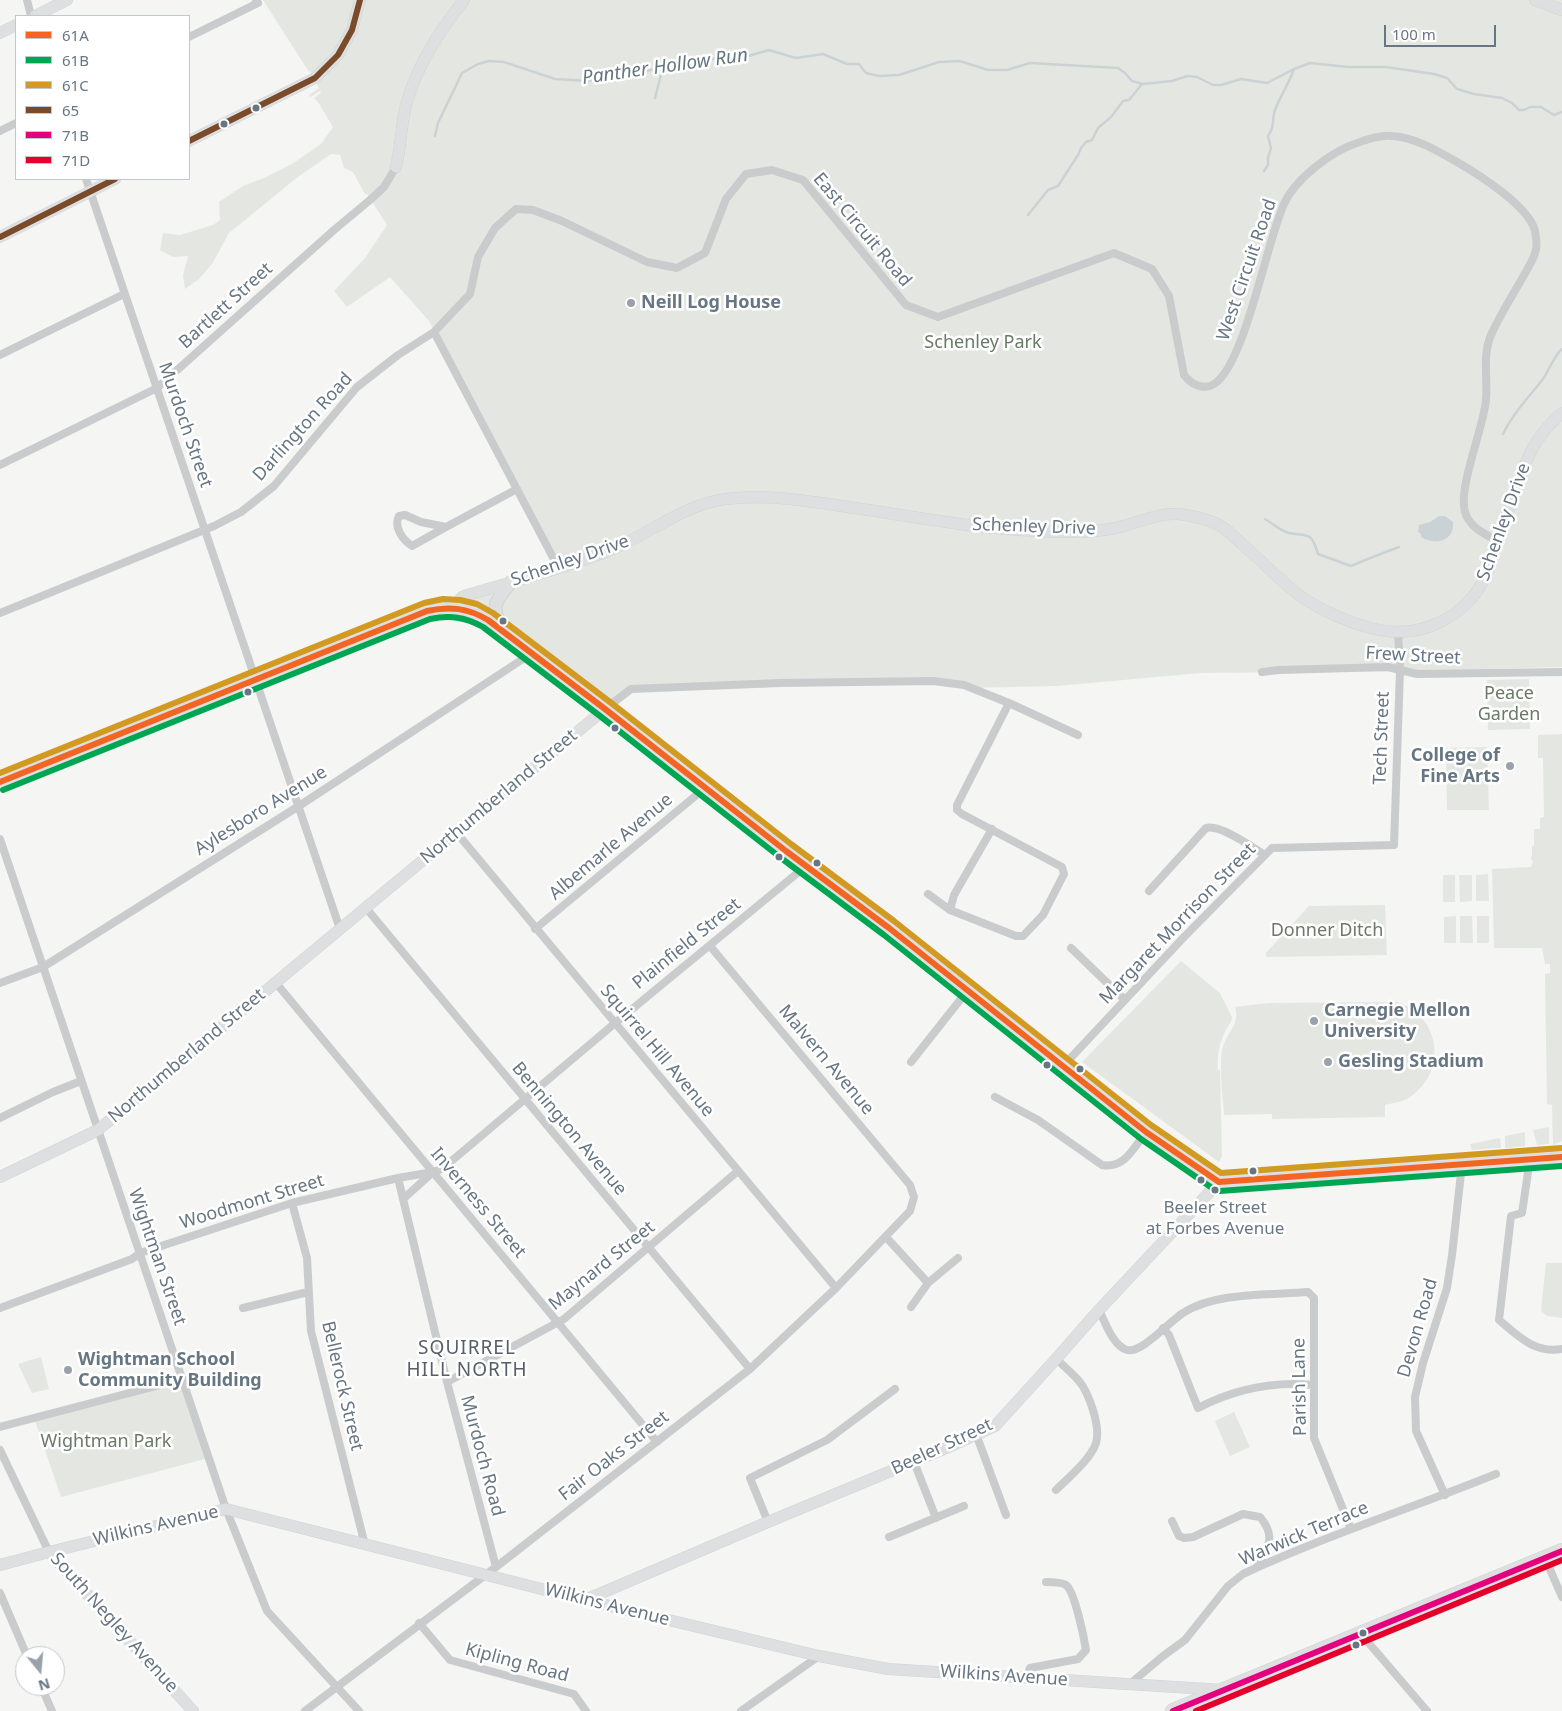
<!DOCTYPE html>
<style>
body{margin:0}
#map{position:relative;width:1562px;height:1711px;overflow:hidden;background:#f5f5f4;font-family:"Noto Sans",sans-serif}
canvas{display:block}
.legend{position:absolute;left:15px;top:15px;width:175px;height:165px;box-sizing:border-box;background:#fff;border:1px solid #c2c8cd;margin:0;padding:6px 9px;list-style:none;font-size:15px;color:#677683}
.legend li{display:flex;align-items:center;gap:10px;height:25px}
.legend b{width:25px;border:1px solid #c2c8cd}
.north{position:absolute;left:15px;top:1646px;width:50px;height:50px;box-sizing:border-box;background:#fff;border:1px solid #c2c8cd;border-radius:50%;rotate:163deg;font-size:14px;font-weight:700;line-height:20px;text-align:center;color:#677683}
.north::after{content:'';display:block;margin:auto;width:18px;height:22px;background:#99a2ab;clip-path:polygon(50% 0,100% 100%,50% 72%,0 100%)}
.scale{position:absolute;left:1384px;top:25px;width:112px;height:22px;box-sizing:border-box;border:2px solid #677683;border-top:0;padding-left:6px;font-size:15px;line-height:18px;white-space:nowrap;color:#677683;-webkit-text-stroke:4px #fff;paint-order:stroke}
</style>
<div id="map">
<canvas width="1562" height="1711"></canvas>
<ul class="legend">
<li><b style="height:6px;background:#f26522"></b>61A</li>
<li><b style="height:6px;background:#00a651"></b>61B</li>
<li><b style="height:6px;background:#d39a21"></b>61C</li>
<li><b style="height:6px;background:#7a4b2a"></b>65</li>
<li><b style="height:6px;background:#e5007d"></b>71B</li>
<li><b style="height:6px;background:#e4002b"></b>71D</li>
</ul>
<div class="north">N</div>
<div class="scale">100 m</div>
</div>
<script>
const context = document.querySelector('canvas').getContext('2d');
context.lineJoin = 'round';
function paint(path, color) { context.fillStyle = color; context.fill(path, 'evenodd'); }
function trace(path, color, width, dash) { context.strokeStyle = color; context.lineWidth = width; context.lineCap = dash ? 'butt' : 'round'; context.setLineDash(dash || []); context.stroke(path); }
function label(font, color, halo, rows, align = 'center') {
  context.font = font + ' "Noto Sans",sans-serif'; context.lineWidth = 5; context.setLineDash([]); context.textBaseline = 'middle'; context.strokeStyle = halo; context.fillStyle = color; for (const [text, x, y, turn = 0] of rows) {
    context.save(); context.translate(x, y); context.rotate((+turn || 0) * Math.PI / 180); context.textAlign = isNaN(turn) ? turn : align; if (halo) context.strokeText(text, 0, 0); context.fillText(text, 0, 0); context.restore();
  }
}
paint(new Path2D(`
 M263,0H1562V667L1419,671L1201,673L1057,686L966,688L918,681L631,689L605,709L488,620L454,607L462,597L558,567L429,321L390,277L347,307L334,291L365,258L387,225L367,194H365L353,172L344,168L340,155L331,154L299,176L229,233L212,264L199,279L185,289L183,276L188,256L173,257L160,250L163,233L180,235L213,225L220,220L219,202L243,186L264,178L292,164L321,144L333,127L318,102L314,98L321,93L320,91L310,97L309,95L319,88L310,71L309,72Z
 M1529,679L1530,729L1488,730L1487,680Z
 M1562,734V1141L1553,1145L1552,1105L1547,1104L1545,974L1550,973V964H1545L1542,948H1494L1492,869L1531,867L1533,862L1530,857H1532V846H1534V829H1540V818L1544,817L1543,758H1538V735Z
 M1487,747L1489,810H1447L1446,748Z
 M1488,874L1489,901H1476V875Z
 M1443,875H1455V902H1443Z
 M1459,875H1472V901L1460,902Z
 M1385,905L1387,955L1266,957V953L1309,906Z
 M1456,916V943H1444V917Z
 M1460,916H1472L1473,943H1460Z
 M1477,916H1489V943H1477Z
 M1181,961L1220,993L1232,1017C1232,1023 1227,1026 1225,1032C1219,1044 1217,1055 1218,1070H1220L1222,1156L1219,1162L1082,1062Z
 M1398,1002C1442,1018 1448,1074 1407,1099C1401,1102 1392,1103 1385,1105V1117L1272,1119V1114L1224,1115C1223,1097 1219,1069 1222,1051C1225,1033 1241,1025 1235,1007L1268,1003Z
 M1549,1127V1144L1537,1145L1533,1130Z
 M1525,1132V1146L1505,1148V1136Z
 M1500,1138L1501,1148L1472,1150L1470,1144Z
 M1546,1263H1562V1318L1547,1316L1541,1311Z
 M41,1357L49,1389L32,1393L18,1364Z
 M183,1379L209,1458L61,1497L34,1418Z
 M1234,1412L1250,1447L1230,1456L1215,1421Z`), '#e4e7e1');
paint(new Path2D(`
 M1439,516H1445L1453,522C1455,541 1435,546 1421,537V534L1418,532L1419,525L1430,522Z`), '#cbd2d5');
trace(new Path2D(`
 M655,98L663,67
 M435,136L438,123L462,73L478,64L489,61L504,62L555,79L589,81L623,70L647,71L669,65L698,63L723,56L745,57L769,50L796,58L823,54L847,64H859L866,73L879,76L899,75L939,62L960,61L988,70H1007L1030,63L1118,68L1125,73L1132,81L1143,84L1172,81L1187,76L1197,77L1213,85H1221L1241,79L1267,83L1294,69L1310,63L1348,67H1386L1434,74L1447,78L1457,89L1474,94L1502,98L1512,103L1519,110H1524L1530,107H1541L1554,115L1562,112
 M1264,171L1268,165V158L1271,148L1268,136C1276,125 1271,120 1275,110C1281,95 1289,83 1294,69
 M1028,215L1048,190L1058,186L1078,155L1081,148L1086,142L1092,140L1098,128L1111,117L1123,101L1129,100L1142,84
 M1503,434C1513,413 1529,397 1543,379C1550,369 1553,357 1562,349
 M1265,519C1272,523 1281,531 1289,533C1309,537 1311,531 1318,554L1351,566C1367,559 1383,553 1399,547`), '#cbd2d5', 2.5);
const secondary = new Path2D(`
 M1535,0L1562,10
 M35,16L67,0
 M0,33L16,25
 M189,141L315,78L338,55L352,30L360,0
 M396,167C401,147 401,125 406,105C417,65 439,32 464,0
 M0,237L115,179
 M454,607L462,597L467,595C514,581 563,569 608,551C649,535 681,505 726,499C766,494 808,501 848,507C911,516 975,529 1039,531C1063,532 1087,533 1110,529C1136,525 1159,510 1185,515C1197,517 1212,520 1222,527C1229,531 1235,538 1242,544C1261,560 1279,580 1299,595C1311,604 1325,611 1339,617C1371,631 1405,639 1438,623C1461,613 1481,592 1489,568C1492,560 1494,551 1496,543C1501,529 1507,515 1512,501C1525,464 1531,439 1562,413
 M0,1177L98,1130L605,709
 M49,1552L193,1711
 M0,1565L49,1552L226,1509L585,1600L819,1656L888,1669L1223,1690
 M585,1600L768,1522L944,1449L995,1426L1056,1359L1099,1310L1219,1182`);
const primary = new Path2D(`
 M503,630C490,605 495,602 511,582
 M0,782L427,611C451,605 467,607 488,620L605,709L786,851L889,928L1146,1132L1219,1182L1562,1157`);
const highway = new Path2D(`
 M1173,1711L1562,1551`);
trace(secondary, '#d2d3d4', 12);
trace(primary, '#d1d2d2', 14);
trace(highway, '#d2d3d3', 16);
trace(new Path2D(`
 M27,0L31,16
 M189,37L258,3L256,0
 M0,131L16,123
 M86,179L340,929
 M434,332L558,567
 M0,355L124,294
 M0,465L157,388L334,230L370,200L384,187L396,167
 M405,515L421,522L446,527L412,546C403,540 393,527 399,516Z
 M446,527L517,489
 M0,613L214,526L241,512L274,486L357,387L398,355L434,332L470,294L478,257L495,228L516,209L533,210L562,221L647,262L677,268L705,253L726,199L746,174L772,170L803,180L906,305L938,317L1114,253L1152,269L1169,296L1184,375C1191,384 1203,391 1214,384C1245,365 1267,240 1284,204C1295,179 1332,151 1357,143C1368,139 1381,135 1392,136C1414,137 1438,151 1457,162C1478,174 1530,207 1535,231C1536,236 1537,244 1536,249C1535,258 1527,269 1523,277C1512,296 1500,315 1491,335C1482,356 1488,378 1486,400C1483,430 1458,487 1465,512C1469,527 1485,534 1497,541
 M1262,672L1279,670L1388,667L1417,674L1562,672
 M605,709L631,689L780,683L933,681L964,685L1009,703L1078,735
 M456,832L836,1288
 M0,839L226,1509L267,1611L359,1711
 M1149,891L1206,828C1220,824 1252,847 1265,855
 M928,894L950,910L1016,936H1023L1043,915L1064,874L1062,867L962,814L957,810V805L1009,703
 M366,908L750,1369
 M950,910L954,895L992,829
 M535,929L705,788
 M1071,948L1125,1000
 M0,983L43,967L299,806L532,653
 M276,983L657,1442
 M911,1062L968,990
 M1064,1065L1184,937L1272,848L1394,845L1400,670L1398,632
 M995,1097L1038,1120L1102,1165C1125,1169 1134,1147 1146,1132
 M0,1118L53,1092L81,1081
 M1530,1159L1522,1213L1511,1216L1499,1320C1518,1336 1535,1354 1562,1349
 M398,1178L447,1382L496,1567
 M403,1199L433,1172L442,1169L614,1024L806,866
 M292,1203L307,1258L311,1331L365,1545
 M886,1237L928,1283
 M911,1307L928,1283L958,1258
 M0,1308L132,1259L140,1253L292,1203L398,1178L433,1172
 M243,1308L308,1292
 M1099,1310C1105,1322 1113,1346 1127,1350C1141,1354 1170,1321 1183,1313C1215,1292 1270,1295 1308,1292L1314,1298V1438L1351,1529
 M1163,1328L1169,1335L1198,1408C1235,1389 1272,1381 1313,1385
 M447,1382L564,1319L738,1171
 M0,1427L183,1379
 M976,1434L1006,1515
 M0,1450L49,1552
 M914,1462L936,1518
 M1056,1490C1068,1478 1091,1459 1096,1443C1101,1427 1089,1393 1079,1381C1072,1373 1064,1366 1056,1359
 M1445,1495L1416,1431L1415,1397L1423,1363L1447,1288L1452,1255L1462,1164
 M1172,1521L1179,1536L1184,1538L1193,1537L1243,1514L1260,1517C1277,1537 1268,1548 1256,1568
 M768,1522L750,1478L827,1440L895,1389
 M889,1537L964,1506
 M1545,1558L1562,1597
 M0,1593L27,1656
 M419,1623L450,1660L574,1694L586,1711
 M1361,1634L1427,1711
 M1026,1678L1030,1668L1078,1659L1086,1650C1084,1638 1075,1592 1066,1585C1061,1582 1052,1582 1046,1582
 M1131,1683L1163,1656L1185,1640L1228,1586L1243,1574C1325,1536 1412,1508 1496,1474
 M41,1686L52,1711
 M305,1711L496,1567L750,1369L836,1288L910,1211L914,1197L910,1185L710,946
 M741,1711L819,1656`), '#cacbcc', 8);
trace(secondary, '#dedfe0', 11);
trace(primary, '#dedfe0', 12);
trace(highway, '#dedfe0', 15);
trace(new Path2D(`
 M0,782L427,611C450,606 468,608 488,620L605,709L786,851L889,928L1146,1132L1219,1182L1562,1157`), '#f26522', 6);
trace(new Path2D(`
 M3,790L430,619C450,615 465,617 483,627L600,716L781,858L884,935L1141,1139L1215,1190L1220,1191L1562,1166`), '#00a651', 6);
trace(new Path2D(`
 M0,773L424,603L443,599L460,600L477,604L493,613L610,702L791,844L894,921L1151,1125L1221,1173L1561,1148`), '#d39a21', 6);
trace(new Path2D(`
 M189,141L315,78L338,55L352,30L360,0
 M0,237L115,179`), '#7a4b2a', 6);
trace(new Path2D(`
 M1173,1711L1562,1551`), '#e5007d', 6);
trace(new Path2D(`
 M1196,1711L1562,1560`), '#e4002b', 6);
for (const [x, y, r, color] of [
 [256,108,4.5,"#677683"],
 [224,124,4.5,"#677683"],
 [631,303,5,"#99a2ab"],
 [503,621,4.5,"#677683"],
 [248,692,4.5,"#677683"],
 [615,728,4.5,"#677683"],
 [1510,766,5,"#99a2ab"],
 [779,857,4.5,"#677683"],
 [817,863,4.5,"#677683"],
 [1314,1021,5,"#99a2ab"],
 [1328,1062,5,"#99a2ab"],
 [1047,1065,4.5,"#677683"],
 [1080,1069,4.5,"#677683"],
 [1253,1171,4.5,"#677683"],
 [1201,1180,4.5,"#677683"],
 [1215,1190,4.5,"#677683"],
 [68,1370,5,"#99a2ab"],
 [1363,1633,4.5,"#677683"],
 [1356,1645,4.5,"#677683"]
]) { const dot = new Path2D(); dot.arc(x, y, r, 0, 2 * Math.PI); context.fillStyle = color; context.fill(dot); trace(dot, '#fff', 2); }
label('17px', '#677683', '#fff', [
 ["Beeler Street",1215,1208],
 ["at Forbes Avenue",1215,1229]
]);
label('18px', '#677683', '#fff', [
 ["East Circuit Road",862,230,50],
 ["West Circuit Road",1247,270,-71],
 ["Bartlett Street",226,306,-42],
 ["Murdoch Street",185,425,71],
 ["Darlington Road",303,427,-48],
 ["Schenley Drive",1504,522,-70],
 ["Schenley Drive",1034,527,2],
 ["Schenley Drive",570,561,-19],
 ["Frew Street",1413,656,3],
 ["Tech Street",1382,738,-88],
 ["Northumberland Street",499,797,-40],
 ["Aylesboro Avenue",261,811,-32],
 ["Albemarle Avenue",611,847,-40],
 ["Margaret Morrison Street",1178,924,-46],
 ["Plainfield Street",687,944,-39],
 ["Squirrel Hill Avenue",657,1051,50],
 ["Northumberland Street",187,1056,-40],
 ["Malvern Avenue",826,1060,50],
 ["Bennington Avenue",569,1129,50],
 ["Woodmont Street",252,1202,-17],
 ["Inverness Street",478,1203,50],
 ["Wightman Street",157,1257,71],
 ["Maynard Street",602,1266,-39],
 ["Devon Road",1418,1328,-74],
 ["Bellerock Street",342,1386,77],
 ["Parish Lane",1300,1387,-91],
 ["Beeler Street",942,1447,-25],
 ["Murdoch Road",482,1456,75],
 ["Fair Oaks Street",614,1456,-38],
 ["Wilkins Avenue",156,1526,-13],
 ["Warwick Terrace",1304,1534,-23],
 ["Wilkins Avenue",607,1605,14],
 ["South Negley Avenue",114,1623,48],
 ["Kipling Road",517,1663,15],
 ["Wilkins Avenue",1004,1676,4]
]);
label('bold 18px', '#677683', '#fff', [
 ["Neill Log House",641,303],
 ["College of",1500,756,"right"],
 ["Fine Arts",1500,777,"right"],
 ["Carnegie Mellon",1324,1011],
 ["University",1324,1032],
 ["Gesling Stadium",1338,1062],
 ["Wightman School",78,1360],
 ["Community Building",78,1381]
], 'left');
label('18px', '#697a65', '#fff', [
 ["Schenley Park",983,343],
 ["Peace",1509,694],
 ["Garden",1509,715],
 ["Donner Ditch",1327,931],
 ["Wightman Park",106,1442]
]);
label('italic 19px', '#63777f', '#fff', [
 ["Panther Hollow Run",665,67,-8]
]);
context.letterSpacing = '1px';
label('19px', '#545f68', '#fff', [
 ["SQUIRREL",467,1349],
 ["HILL NORTH",467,1371]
]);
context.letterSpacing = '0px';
</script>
